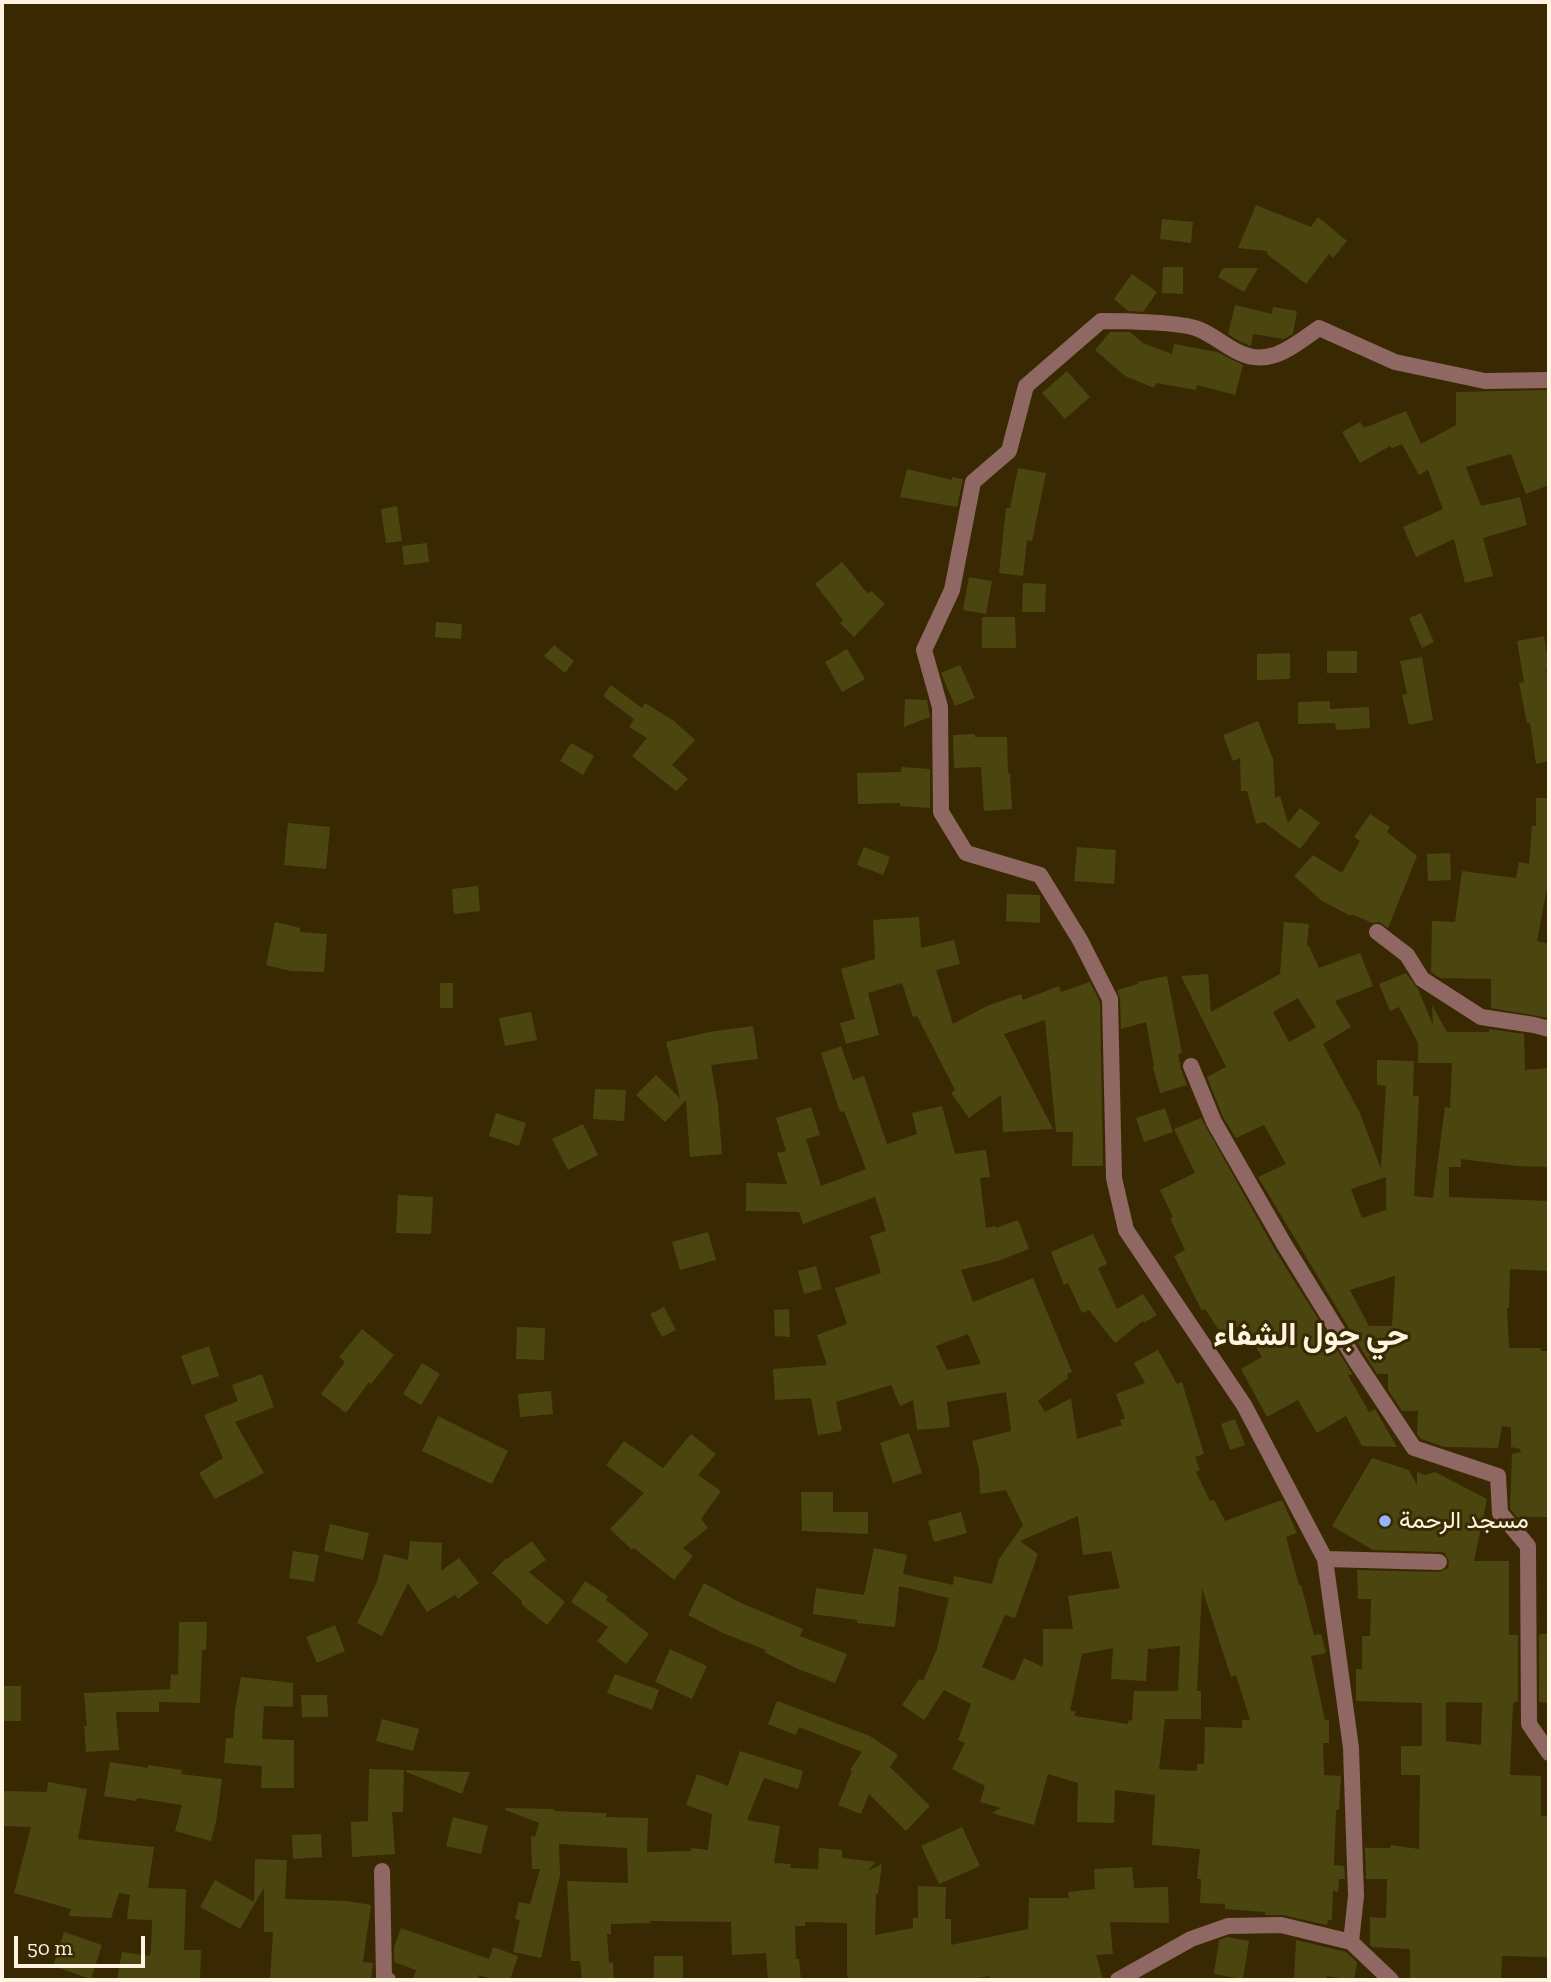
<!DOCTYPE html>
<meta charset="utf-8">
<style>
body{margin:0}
#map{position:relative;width:1551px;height:1982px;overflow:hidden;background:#392902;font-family:"Zilla Slab",serif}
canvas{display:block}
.frame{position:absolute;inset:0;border:4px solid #fef4df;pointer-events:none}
.scale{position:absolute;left:14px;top:1936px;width:131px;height:32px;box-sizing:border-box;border:4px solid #fef4df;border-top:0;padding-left:9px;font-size:21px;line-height:24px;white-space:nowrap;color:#fef4df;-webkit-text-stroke:5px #392902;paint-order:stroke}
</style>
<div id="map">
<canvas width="1551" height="1982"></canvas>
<div class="frame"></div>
<div class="scale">50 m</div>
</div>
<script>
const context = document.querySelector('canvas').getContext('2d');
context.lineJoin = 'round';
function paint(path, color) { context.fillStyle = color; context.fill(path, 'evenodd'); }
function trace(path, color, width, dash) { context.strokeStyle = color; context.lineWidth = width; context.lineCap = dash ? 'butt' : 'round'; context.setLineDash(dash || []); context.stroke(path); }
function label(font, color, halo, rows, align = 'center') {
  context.font = font + ' "Zilla Slab",Vazirmatn,serif'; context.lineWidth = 6; context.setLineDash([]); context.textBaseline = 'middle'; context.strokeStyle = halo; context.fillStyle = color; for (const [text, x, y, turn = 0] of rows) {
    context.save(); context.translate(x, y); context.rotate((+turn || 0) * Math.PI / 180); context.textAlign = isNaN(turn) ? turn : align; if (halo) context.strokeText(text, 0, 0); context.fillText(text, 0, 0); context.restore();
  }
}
paint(new Path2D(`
 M1256,205L1311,227L1318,217L1347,241L1333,258L1329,254L1306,284L1267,254V251L1238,248Z
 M1162,219L1193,222L1191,243L1160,239Z
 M1163,267H1183V294L1162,293Z
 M1223,268H1258L1244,292L1218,277Z
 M1132,274L1157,292L1143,312L1128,311L1114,299Z
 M1235,305L1272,314L1273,307L1297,311L1293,334L1284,339L1253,334L1251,346L1241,342L1228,334Z
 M1110,332H1130L1143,343L1172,354L1174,344L1217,352L1243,365L1235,395L1197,385L1196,390L1156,383L1154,388L1125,376L1095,350Z
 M1067,371L1090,397L1065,419L1042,393Z
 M1549,390V485L1526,494L1511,454L1466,467L1481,506L1520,497L1527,525L1483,538L1493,576L1465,583L1454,539L1416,557L1403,527L1443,509L1428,470L1419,475L1402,444L1392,448L1390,446L1360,463L1342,432L1360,422L1364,428L1406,411L1421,444L1456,425V392Z
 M1018,468L1046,473L1032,541L1027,540L1023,576L999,573L1006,508H1010Z
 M907,469L952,480V477L963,479L957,507L900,497Z
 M397,506L402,541L386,543L381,509Z
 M427,543L429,562L404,565L402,546Z
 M842,562L868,594L871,591L885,604L854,637L840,623L843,620L815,584Z
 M969,577L992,581L986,614L963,610Z
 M1023,583L1046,584L1045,612H1022Z
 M1421,613L1434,642L1422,648L1409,618Z
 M982,617H1015L1016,648H982Z
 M436,622L462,624L461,639L435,637Z
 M1544,636L1549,665V669L1546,670L1549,688V761L1536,764L1530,723H1527L1519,683L1524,682L1517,641Z
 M554,645L574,661L565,673L544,656Z
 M847,649L865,679L842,692L825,662Z
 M1327,651H1357V673H1327Z
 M1290,653V679L1257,680V654Z
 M1422,657L1433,720L1409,725L1402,695L1407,694L1400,661Z
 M960,665L975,698L955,706L941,673Z
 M611,685L642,708L645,703L674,721L695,740L672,765L688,779L676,791L632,756L647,738L629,727L634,719L603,696Z
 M905,699L927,700L930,717L904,727Z
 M1330,701V709L1369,707L1370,728L1336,730L1335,723L1298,724V702Z
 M1258,721L1273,759L1275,798L1280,796L1288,823L1300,808L1320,823L1300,849L1264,822L1256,824L1247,791H1241L1240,758L1233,761L1223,735Z
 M975,734V737H1007L1008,773H1010L1012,809L984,811L981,767L954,768L953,735Z
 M571,743L594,756L583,775L560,761Z
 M902,767L930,769V808L900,806V803L858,804L857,773L901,772Z
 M1536,798H1549V877L1537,941L1549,944V1018L1491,1008V979L1440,978L1431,972L1432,921L1455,922L1462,871L1516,878L1519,862L1529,864L1532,826H1536Z
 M1370,814L1390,827L1387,832L1417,856L1388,928L1379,922L1372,923L1352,914L1351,916L1322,901L1294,876L1313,855L1342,873L1360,841L1354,837Z
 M288,823L330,827L326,869L284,865Z
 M864,847L890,857L883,875L857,865Z
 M1077,847L1116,850L1114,884L1074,881Z
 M1450,853L1451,880L1428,881L1427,854Z
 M478,886L480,911L454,914L452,889Z
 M1007,894L1040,895V923L1006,921Z
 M919,917L921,948L954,940L960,964L936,970L953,1024L987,1006L1021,994L1023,1000L1059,986L1061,992L1090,982L1100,1002L1103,1166H1072L1073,1132H1056L1045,1020L1004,1034L1053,1129L1003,1132L1001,1095L969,1118L951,1093L955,1090L917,1016L913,1017L902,983L868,993L879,1035L846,1044L840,1023L855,1019L841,969L875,959L873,920Z
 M275,922L300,928V932L327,934L324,972L291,971L266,965Z
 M1284,922L1309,924L1307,946H1309L1319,968L1360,953L1373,986L1335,1001L1351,1027L1323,1044L1360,1113L1381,1169L1386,1086L1377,1085V1060L1414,1061L1413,1096H1419L1414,1196L1433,1198L1445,1107L1450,1108L1452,1063H1418V1043L1399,1007L1390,1011L1379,984L1406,973L1418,989L1433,1025L1432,1005L1447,1032H1489V1029L1524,1034L1525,1070L1549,1068V1167L1517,1166L1461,1159V1167H1449V1197L1549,1201V1271L1510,1269L1509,1308H1507L1509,1348H1541V1351H1549V1517H1517L1510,1509L1512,1454L1521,1452L1520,1449L1511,1447V1427L1502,1426L1498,1448L1445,1447L1421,1439L1417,1434L1418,1411H1402L1388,1390V1374H1377L1365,1355L1258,1177L1286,1164L1264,1125L1236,1138L1223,1117L1207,1077L1226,1067L1181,976L1208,974L1211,1012L1280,974ZM1298,998L1316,1027L1289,1042L1273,1012ZM1386,1177V1210L1362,1218L1351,1189ZM1395,1276L1392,1326H1369L1350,1290Z
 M1167,976L1182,1053L1178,1054L1181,1069L1187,1085L1160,1093L1153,1067L1154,1066L1146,1022L1121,1029L1120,999L1117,990L1138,984V982Z
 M440,983H453V1008H440Z
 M531,1012L537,1040L505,1046L499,1018Z
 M753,1026L758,1059L711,1065L718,1105L722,1154L690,1157L686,1100L665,1122L636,1095L656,1075L680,1098L666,1042L709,1032Z
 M841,1046L853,1080L864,1076L887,1144L917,1134L912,1113L942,1106L955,1154L986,1150L990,1177L980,1178L986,1228L995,1226L996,1228L1018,1220L1029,1249L998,1261L961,1270L973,1302L1033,1278L1072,1372L1067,1374L1068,1378L1038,1401L1045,1412L1071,1398L1077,1439L1122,1425L1120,1420L1125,1418L1116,1394L1145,1383L1134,1363L1158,1350L1177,1384L1182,1382L1204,1454L1195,1457L1200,1470L1196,1472L1210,1501L1214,1500L1225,1521L1282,1500L1297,1533L1286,1537L1299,1585H1301L1314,1635L1321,1634L1326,1653L1311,1656L1325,1720H1329V1743H1323L1324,1775L1341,1776L1339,1810H1336L1334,1865L1344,1866L1345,1879H1339L1338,1892L1333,1891L1332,1920H1328L1327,1925L1283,1915H1265V1912L1225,1909V1904L1200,1903L1201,1879H1197L1200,1849L1152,1845L1155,1795L1115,1790L1114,1823L1077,1822L1078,1783L1048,1774L1034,1825L992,1813L1001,1808L980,1802L985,1786L952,1769L965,1743L958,1740L971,1704L944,1690L924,1720L902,1705L919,1679L923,1681L937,1649L949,1598L899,1586L895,1627L857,1623V1620L813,1614L816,1588L864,1595L874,1548L907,1555L903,1574L953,1585L954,1576L992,1584L999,1559L1023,1525L1006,1490L980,1494L979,1469L972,1441L1011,1431L1006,1392L947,1402L950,1427L917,1430L913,1400L900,1406L891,1385L836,1402L842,1431L818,1435L811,1398L775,1400L773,1369L827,1365L817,1335L847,1324L835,1288L881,1273L870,1236L886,1231L875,1197L803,1224L799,1212L746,1211V1183L787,1184L777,1153L786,1151L776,1118L811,1107L820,1135L806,1139L821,1186L866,1169L844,1111L840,1112L821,1053ZM968,1334L981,1364L947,1370L936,1346ZM1078,1516L1083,1555L1111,1551L1120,1588L1068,1596L1073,1629H1043V1667L1024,1658L1014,1681L982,1667L1005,1615L1015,1618L1038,1554L1020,1541ZM1202,1588L1231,1677L1236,1675L1250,1720H1242V1728L1205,1727L1204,1764H1197V1771L1159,1769L1165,1719H1201V1691H1197ZM1180,1646L1178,1691H1134L1132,1721L1129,1720L1128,1724L1074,1716L1076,1712L1070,1710L1082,1654L1113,1648L1111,1679L1146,1681L1148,1649Z
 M595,1089L626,1090L624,1121L593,1119Z
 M1165,1108L1173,1132L1144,1142L1136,1118Z
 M496,1113L526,1123L519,1146L489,1136Z
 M1201,1118L1275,1250L1353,1375H1348L1369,1412L1375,1409L1397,1447L1362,1446L1346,1416L1317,1433L1298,1400L1267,1417L1241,1369L1262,1357L1242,1324L1223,1336L1205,1309L1202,1311L1174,1256L1185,1250L1170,1218L1173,1217L1160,1190L1195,1173L1174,1129Z
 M583,1124L598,1155L568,1170L552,1139Z
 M398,1195L433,1197L431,1234L396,1233Z
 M708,1232L716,1260L680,1270L672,1242Z
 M1093,1234L1107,1264L1098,1268L1117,1309L1143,1294L1157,1315L1144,1323L1143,1321L1115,1343L1089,1310L1082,1313L1068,1283L1064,1285L1051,1252Z
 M816,1266L822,1289L804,1294L798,1271Z
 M664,1307L676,1330L662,1337L650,1314Z
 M789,1309L790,1337L775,1336L774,1310Z
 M517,1327L545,1328L544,1360L516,1359Z
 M362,1329L394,1355L371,1384L369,1382L346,1413L321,1394L345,1362L339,1357Z
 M209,1346L219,1376L192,1385L181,1356Z
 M422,1363L440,1374L421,1405L403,1394Z
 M262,1374L274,1407L235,1422L264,1473L215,1499L199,1473L223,1458L204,1415L238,1401L232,1385Z
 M551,1391L553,1414L520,1417L518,1394Z
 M438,1416L508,1451L492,1484L422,1451Z
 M1235,1419L1245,1445L1230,1450L1221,1424Z
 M909,1433L922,1473L893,1483L880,1443Z
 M691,1434L716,1454L698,1475L721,1491L701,1519L708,1528L683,1548L693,1556L674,1580L634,1548L632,1550L610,1529L644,1493L606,1465L624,1441L663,1468Z
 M1372,1458L1409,1470L1417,1485V1472L1425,1475L1435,1472L1487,1499L1474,1561H1509V1635H1518V1701L1513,1703L1510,1775L1541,1776V1816H1549V1957L1502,1956L1501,1980H1410V1949L1372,1947L1370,1945V1917L1386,1918L1387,1879H1366L1365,1848H1390L1391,1845L1419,1849L1420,1775H1401V1746H1422V1703L1356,1701V1669H1362V1636H1370L1371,1599H1358L1357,1570L1439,1572L1448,1568L1449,1562L1445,1553L1440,1552L1373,1550L1332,1526ZM1451,1702L1482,1703L1481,1745L1446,1741V1703Z
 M801,1492H833V1512H868V1534L802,1531Z
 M961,1512L967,1533L934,1542L928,1521Z
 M330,1524L369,1533L363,1560L324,1551Z
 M410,1541L442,1543L441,1571L459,1558L479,1583L458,1599L455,1595L427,1612L408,1583L382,1636L357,1623L377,1582L384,1554L408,1560Z
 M532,1541L546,1560L529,1572L565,1602L547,1625L521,1604L522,1601L492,1573L506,1558L507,1559Z
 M293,1551L319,1555L314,1582L289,1578Z
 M585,1581L608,1596L606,1600L649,1634L626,1664L597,1641L608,1627L571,1602Z
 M704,1583L739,1602L803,1629L800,1636L847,1654L835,1683L798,1669L764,1652L766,1650L723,1633L688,1615Z
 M179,1622H207L206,1650H202L200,1703L159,1702V1712H116L119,1750L86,1752L84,1726H87L84,1693L170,1689L171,1674L178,1675Z
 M335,1625L345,1651L317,1663L306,1637Z
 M1539,1634H1549V1703L1539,1702Z
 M670,1649L707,1666L692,1699L655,1682Z
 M615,1674L659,1690L652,1710L607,1693Z
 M241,1677L293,1683V1707L264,1706L262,1739L294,1740V1788H261L262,1766L224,1763L226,1738H233L235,1710Z
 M2,1686H21V1721H2Z
 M301,1695H327L328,1717H302Z
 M777,1701L870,1736L898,1755L890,1767L930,1806L906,1831L869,1794L861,1814L838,1805L852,1771L850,1770L862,1752L799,1727L796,1735L768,1724Z
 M382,1719L419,1729L413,1751L376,1741Z
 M740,1751L803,1771L798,1789L764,1778L747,1820L780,1826L774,1863L791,1864L790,1868L818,1869L819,1848L842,1850V1858L876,1862L867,1871L882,1864L878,1894H876L875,1935L913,1928V1918H918V1886L946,1887L945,1919H951V1945L1028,1929L1029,1898H1069L1068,1892L1095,1889L1094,1869L1132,1867L1134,1888L1168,1887L1169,1923L1110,1922L1113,1954L1096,1955L1103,1980H990V1976L964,1980H849L847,1975V1923L805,1922V1926H795L796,1959H799L801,1980H768L766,1953L732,1955L731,1922L650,1921V1923L611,1924V1934H607L609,1963L613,1962L614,1980H582L580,1961H571L567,1881L628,1883L627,1848L559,1844L560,1875L541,1958L513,1952L520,1920L515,1919L519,1902L530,1904L540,1869H532L531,1836L535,1837L539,1823L505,1810L506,1808L554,1809V1811L606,1813V1817L648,1818L647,1852L691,1851V1848L708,1850L712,1814L686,1805L697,1774L728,1786Z
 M110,1762L148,1768V1765L182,1770L181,1774L222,1779L216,1822L211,1841L175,1831L182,1805L137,1798L136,1801L104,1796Z
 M369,1769L404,1770L403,1812H392L395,1854L352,1857L351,1822L368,1821Z
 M406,1770L470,1772L462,1794L406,1772Z
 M48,1782L87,1789L78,1839L154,1847L148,1888L186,1889L184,1950H201L200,1980H117L122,1952L150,1956L151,1949L152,1920L127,1919L130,1895L119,1893L111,1918L69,1916L71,1909L14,1893L31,1827L2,1826V1791L47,1792Z
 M453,1817L488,1826L481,1854L446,1846Z
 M962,1827L980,1866L939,1884L921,1846Z
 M321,1834L322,1857L293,1859L292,1835Z
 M255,1859L287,1860L285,1899L347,1901L371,1905L363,1962L373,1963L371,1980H270L273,1932H264V1888L240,1929L200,1907L215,1880L254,1902Z
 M401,1928L489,1959L493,1947L518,1956L510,1980H495L479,1975L477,1980H413L416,1970L394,1962V1947Z
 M64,1932L102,1945L91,1979L53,1966Z
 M1227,1937L1249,1941L1243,1979L1214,1974L1219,1940Z
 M1296,1940L1346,1952L1357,1962L1354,1980L1327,1976V1980H1294Z
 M654,1956H683V1980H654Z`), '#4b4610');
trace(new Path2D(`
 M1377,932L1407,955L1422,979L1481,1017L1534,1025L1549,1029
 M1191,1066L1214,1122L1284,1244L1356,1361L1414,1448L1498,1476L1500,1513L1528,1546L1529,1724L1549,1753
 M1325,1559L1439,1562
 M382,1871L384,1977L388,1980
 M1351,1942L1356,1896L1351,1748L1325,1559L1244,1405L1126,1230L1114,1178L1110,999L1080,940L1040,875L966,853L941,812L940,707L924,650L952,590L973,482L1009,451L1026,386L1101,321C1121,321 1182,322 1198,329C1211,334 1223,344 1236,351C1269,369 1293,346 1319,328L1395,362L1485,381L1549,380
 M1118,1980L1191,1939L1228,1926L1281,1925L1351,1942L1391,1980`), '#8f6763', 16);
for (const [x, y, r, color] of [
 [1385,1521,7,"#95b6fd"]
]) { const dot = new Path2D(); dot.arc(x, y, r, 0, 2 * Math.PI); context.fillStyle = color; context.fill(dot); trace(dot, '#392902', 2.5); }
label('24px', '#fef4df', '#392902', [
 ["مسجد الرحمة",1399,1521]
], 'left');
label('bold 32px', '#fef4df', '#392902', [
 ["حي جول الشفاء",1311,1336]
]);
</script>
